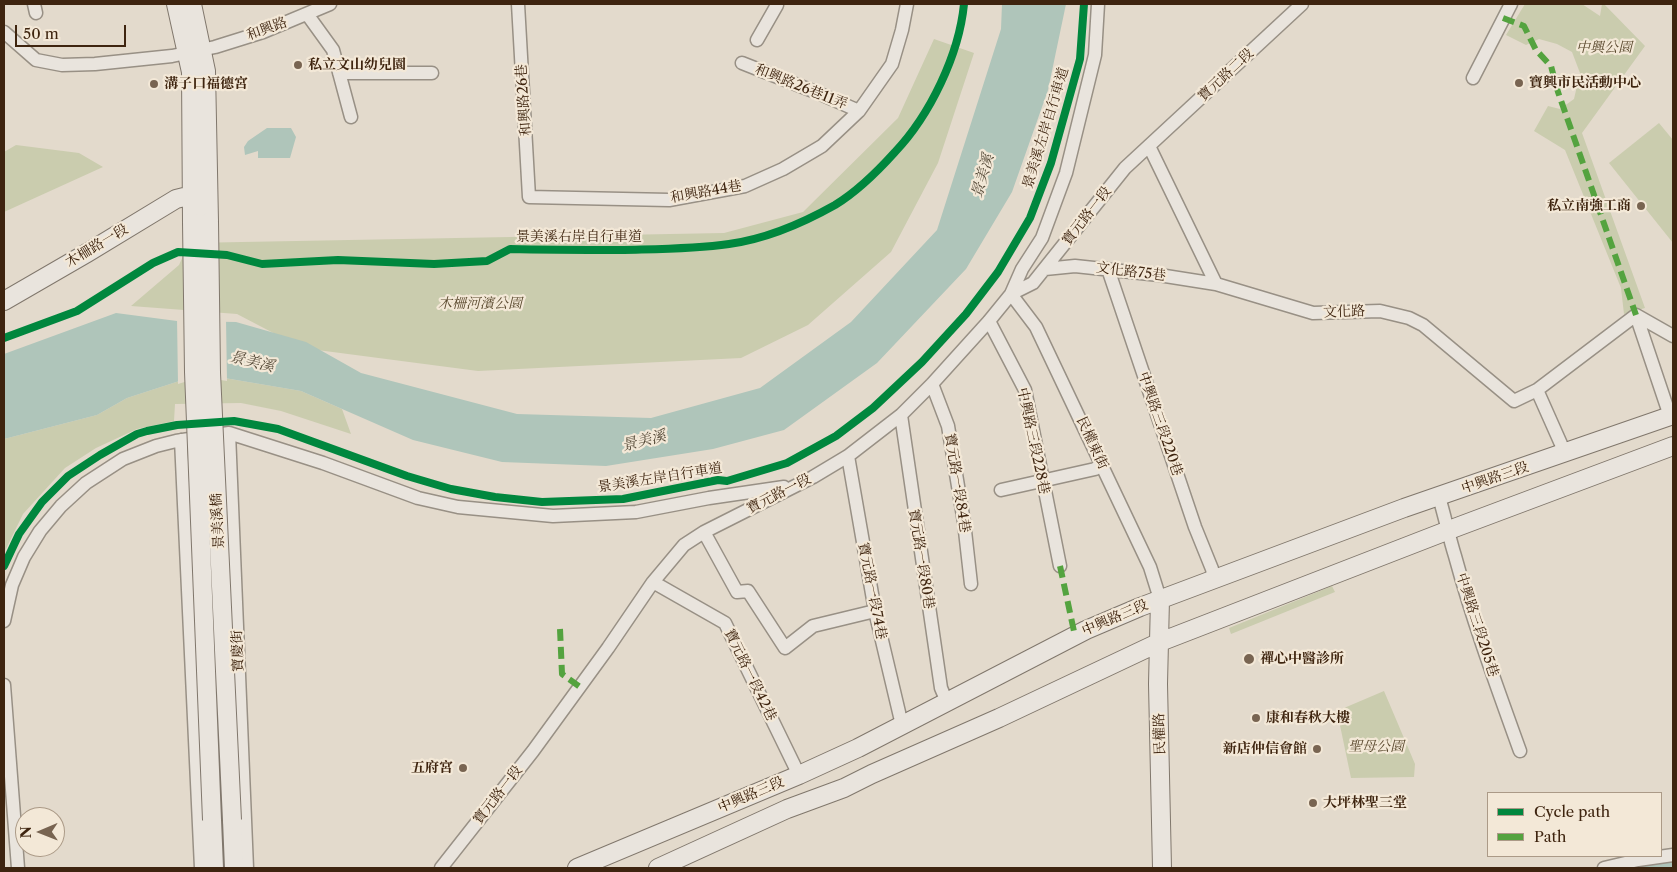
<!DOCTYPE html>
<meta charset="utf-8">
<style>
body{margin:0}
#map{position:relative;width:1677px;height:872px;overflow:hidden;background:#e3dacc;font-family:"Libre Caslon Text",serif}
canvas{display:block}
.frame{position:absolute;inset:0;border:5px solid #3e240f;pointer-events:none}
.legend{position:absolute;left:1487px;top:792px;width:175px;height:65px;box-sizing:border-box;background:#f3e8d7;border:1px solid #ab9a87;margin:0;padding:6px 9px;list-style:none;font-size:15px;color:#3e240f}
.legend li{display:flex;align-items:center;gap:10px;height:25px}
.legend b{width:25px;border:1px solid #ab9a87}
.north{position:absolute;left:15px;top:807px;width:50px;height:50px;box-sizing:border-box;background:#f3e8d7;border:1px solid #ab9a87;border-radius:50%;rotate:269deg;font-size:14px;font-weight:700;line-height:20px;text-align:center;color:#3e240f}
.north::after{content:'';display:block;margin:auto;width:18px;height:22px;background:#786451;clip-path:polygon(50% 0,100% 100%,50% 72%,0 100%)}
.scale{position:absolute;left:15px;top:25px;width:111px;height:22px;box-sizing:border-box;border:2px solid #3e240f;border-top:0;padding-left:6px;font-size:15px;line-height:18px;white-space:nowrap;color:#3e240f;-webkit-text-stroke:4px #f3e8d7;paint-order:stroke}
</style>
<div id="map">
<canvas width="1677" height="872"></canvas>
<div class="frame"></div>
<ul class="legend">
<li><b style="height:6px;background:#00873e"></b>Cycle path</li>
<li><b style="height:6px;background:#54a33f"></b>Path</li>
</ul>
<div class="north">N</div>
<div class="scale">50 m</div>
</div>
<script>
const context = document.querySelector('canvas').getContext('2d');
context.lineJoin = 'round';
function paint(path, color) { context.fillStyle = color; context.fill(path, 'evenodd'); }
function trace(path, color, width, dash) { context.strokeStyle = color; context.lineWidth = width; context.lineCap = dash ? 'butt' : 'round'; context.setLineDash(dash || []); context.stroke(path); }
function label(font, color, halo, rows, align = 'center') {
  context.font = font + ' "Libre Caslon Text","Noto Serif TC",serif'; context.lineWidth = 4.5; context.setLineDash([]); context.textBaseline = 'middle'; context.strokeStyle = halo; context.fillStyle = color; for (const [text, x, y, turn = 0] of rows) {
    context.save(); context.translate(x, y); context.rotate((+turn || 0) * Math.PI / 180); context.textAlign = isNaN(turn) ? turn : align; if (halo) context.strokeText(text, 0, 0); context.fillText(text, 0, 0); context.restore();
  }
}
paint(new Path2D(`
 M1525,4H1582L1600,16L1602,4H1604L1645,46L1582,133L1645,308L1624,314L1621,288L1565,150L1534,131L1548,106L1560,109L1574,99L1580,73L1572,52L1557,44L1539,39L1526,45L1506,35Z
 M934,39L974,53L938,163L891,252L808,325L741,358L478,371L302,348L237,314L131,306L179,265L189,243L724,233L803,212L898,118Z
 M1659,123L1673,140V243L1609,163Z
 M16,145L79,153L103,167L4,212V152Z
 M201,374L301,391L342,409L351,434L281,411L241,403L175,404L174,421L137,429L96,448L65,468L23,514L4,553V439L97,415L127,398Z
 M1332,586L1335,592L1231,634L1229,628Z
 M1384,691L1415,764L1414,777L1351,778L1337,711Z`), '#caccae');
paint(new Path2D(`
 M1002,4H1066L1048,90L1012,192L966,269L877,363L784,430L713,449L606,466L502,462L413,440L301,391L201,374L127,398L97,415L4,439V354L116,313L177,321L236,322L306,342L361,373L517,414L651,418L760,388L851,322L937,230L1001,29Z
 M267,128H291L296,137L290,158H258V151L245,155L244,147L248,141Z`), '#afc5ba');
paint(new Path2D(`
 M177,318L226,320L227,381L201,377L178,384Z`), '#e3dacc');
trace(new Path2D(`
 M1636,868L1673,862`), '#afc5ba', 16);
const street = new Path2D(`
 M34,4L36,13
 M518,4L529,197L669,200L745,186L783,169L822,146L859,111L892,64L902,30L907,4
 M307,14L333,50L351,117
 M4,32L36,60L62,65L95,64L172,56L215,47L263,32L330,4
 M757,40L777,5
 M742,63L818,93L859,111
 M339,73H432
 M1473,78L1511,4
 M1149,146L1216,284
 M1045,269L1075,266L1159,275L1216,284L1313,313L1380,311L1409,318L1423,325L1514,401L1537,390L1565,453
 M1108,269L1195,527L1212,569L1214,579
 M1011,294L1036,327L1150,567L1160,599
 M1011,294L1022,269L1042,238L1066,173L1095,55L1098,4
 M989,321L1025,390L1060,566
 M932,384L948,426L964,522L971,584
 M1537,390L1636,315
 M901,415L941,688L947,702
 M1670,416L1636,315L1673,336
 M229,433L247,868
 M181,440L201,868
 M848,456L875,611L902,725
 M1001,490L1095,469L1102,464
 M1439,497C1445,517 1449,537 1455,556C1473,622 1497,687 1520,751
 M704,532L737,592L748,591L785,648L813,626L875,611
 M653,582L725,623L799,775
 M4,621L12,585L24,557L40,531L61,506L86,483L123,459L156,446L176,441L229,433L323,463L418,498L458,507L553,516L636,512L709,498L784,487
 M4,685L18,868
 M441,868L533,751L608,648L653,582L684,545L704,532L813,477L848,456L901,415L932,384L989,321L1011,294L1033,283L1125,168L1302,4
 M1604,868L1638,860L1673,855`);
const secondary = new Path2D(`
 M176,4L191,72L192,222
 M192,4L206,71L209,222
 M4,301L87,253L176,199L192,195H208
 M1160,599L1158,684L1162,868
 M212,820L214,868
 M232,820L234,868
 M577,868L799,775L858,748L1086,630L1140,607L1404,508L1673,415
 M658,868L787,809L844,788L872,774L999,718L1160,642L1449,530L1673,446`);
trace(street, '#989085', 15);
trace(secondary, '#80776c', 20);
trace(street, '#e9e4dd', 12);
trace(secondary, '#e9e4dd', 18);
const secondaryBridge = new Path2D(`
 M192,222L194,372L212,820
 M209,222L211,373L232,820`);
trace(secondaryBridge, '#80776c', 20, []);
trace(secondaryBridge, '#e9e4dd', 18);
trace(new Path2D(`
 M1503,18L1524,26L1536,50L1551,66L1558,92L1636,315
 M1060,566L1075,636
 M560,629L562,674L580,687`), '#54a33f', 6, [12, 6]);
trace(new Path2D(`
 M4,338L77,311L153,263L178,252L227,255L262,264L338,260L434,264L487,261L510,249C548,250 586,250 624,250C659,249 694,249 729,244C766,239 803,223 835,205C858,191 877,172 895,152C930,115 959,55 964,4
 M4,566L19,534L42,502L68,476L100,455L137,434L147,431L177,425L234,421L278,429L407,476L451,489L495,497L542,502L623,499L718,480L727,481L787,463L836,436L873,408L922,362L966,314L998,272L1030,218L1051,163L1080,59L1084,4`), '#00873e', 8);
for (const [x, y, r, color] of [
 [298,65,5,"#786451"],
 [1519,83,5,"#786451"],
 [154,84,5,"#786451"],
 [1641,206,5,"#786451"],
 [1249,659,6,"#786451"],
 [1256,718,5,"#786451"],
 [1317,749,5,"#786451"],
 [463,768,5,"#786451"],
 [1313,803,5,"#786451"]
]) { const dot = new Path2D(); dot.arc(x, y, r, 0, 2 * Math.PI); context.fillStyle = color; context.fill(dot); trace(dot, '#f3e8d7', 2); }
label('14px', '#3e240f', '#f3e8d7', [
 ["和興路",267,29,-20],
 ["寶元路二段",1226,75,-43],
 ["和興路26巷11弄",801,87,22],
 ["和興路26巷",524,100,-94],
 ["景美溪左岸自行車道",1046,128,-73],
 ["和興路44巷",706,192,-10],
 ["寶元路一段",1087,216,-52],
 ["景美溪右岸自行車道",579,237],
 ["木柵路一段",97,246,-31],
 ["文化路75巷",1131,272,7],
 ["文化路",1344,312,-2],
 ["中興路三段220巷",1160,424,71],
 ["中興路三段228巷",1033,441,78],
 ["民權東街",1092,443,65],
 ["景美溪左岸自行車道",660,478,-9],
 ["中興路三段",1495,478,-19],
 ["寶元路一段84巷",957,483,81],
 ["寶元路一段",779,494,-27],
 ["景美溪橋",218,521,-93],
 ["寶元路一段80巷",921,559,81],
 ["寶元路一段74巷",872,591,79],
 ["中興路三段",1115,618,-23],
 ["中興路三段205巷",1477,625,72],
 ["寶慶街",238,651,-92],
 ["寶元路一段42巷",750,675,64],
 ["民權路",1160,734,-92],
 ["寶元路一段",498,795,-52],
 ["中興路三段",751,795,-23]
]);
label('italic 14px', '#5c4b30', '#f3e8d7', [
 ["中興公園",1604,48],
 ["木柵河濱公園",480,304],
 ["聖母公園",1376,747]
]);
label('bold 14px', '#3e240f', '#f3e8d7', [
 ["私立文山幼兒園",308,65],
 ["寶興市民活動中心",1529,83],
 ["溝子口福德宮",164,84],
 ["私立南強工商",1631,206,"right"],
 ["禪心中醫診所",1260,659],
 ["康和春秋大樓",1266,718],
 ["新店仲信會館",1307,749,"right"],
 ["五府宮",453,768,"right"],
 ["大坪林聖三堂",1323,803]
], 'left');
label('italic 15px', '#554a38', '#f3e8d7', [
 ["景美溪",983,176,-74],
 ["景美溪",252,362,14],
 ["景美溪",644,441,-14]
]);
</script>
